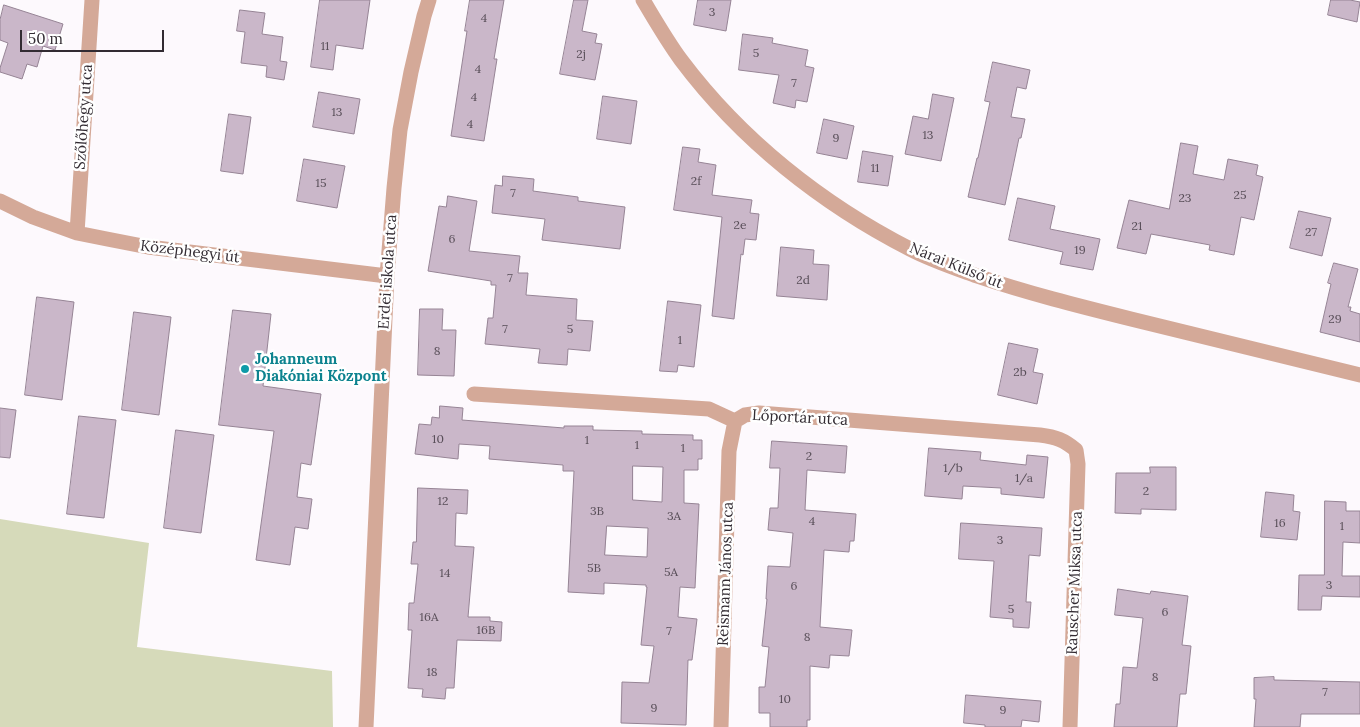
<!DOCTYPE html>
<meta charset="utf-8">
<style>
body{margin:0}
#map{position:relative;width:1360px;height:727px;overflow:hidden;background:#fdf9fd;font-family:Lora,serif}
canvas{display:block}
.scale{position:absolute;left:20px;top:30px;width:144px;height:22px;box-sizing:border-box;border:2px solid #322b32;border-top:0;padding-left:6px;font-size:15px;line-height:18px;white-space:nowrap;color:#322b32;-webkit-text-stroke:4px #fff;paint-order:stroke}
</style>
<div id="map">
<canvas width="1360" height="727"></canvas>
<div class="scale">50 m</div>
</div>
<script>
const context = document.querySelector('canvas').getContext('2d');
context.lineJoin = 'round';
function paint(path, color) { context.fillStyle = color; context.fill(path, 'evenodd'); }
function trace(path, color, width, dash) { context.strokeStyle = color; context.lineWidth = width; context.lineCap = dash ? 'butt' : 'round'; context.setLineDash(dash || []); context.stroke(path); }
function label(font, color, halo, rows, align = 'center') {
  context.font = font + ' Lora,serif'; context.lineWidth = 5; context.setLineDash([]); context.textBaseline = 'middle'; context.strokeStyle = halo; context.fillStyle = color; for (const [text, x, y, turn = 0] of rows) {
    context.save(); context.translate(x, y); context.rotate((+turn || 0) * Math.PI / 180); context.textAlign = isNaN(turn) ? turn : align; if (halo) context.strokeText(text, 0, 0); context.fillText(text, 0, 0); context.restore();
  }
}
paint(new Path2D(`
 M0,519L149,543L137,647L332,671L333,727H0Z`), '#d6daba');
const building = new Path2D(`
 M320,0H370L363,49L336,45L333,70L311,67Z
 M470,0H504L494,59H497L484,141L451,136L467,31H465Z
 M574,0H588L582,31L597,34L595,43L602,44L595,80L560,74Z
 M698,0H731L726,31L694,25Z
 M1331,0H1350L1360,2L1357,22L1328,15Z
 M4,5L63,24L55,50L43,46L37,67L27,64L22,79L0,72V68L8,43L0,40V20Z
 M240,10L265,13L262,34L283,37L280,61L287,62L284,80L266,77L267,66L241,63L245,32L237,31Z
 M743,34L773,38L772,43L808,50L805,66L814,68L807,102L796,100L795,108L773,103L779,75L739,70Z
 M993,62L1030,70L1026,89L1017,87L1011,117L1025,119L1021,138H1019L1005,205L968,197L977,158H978L990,102L985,101Z
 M319,92L360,99L354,134L313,127Z
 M933,94L954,98L941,161L905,154L913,116L928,119Z
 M603,96L637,101L631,144L597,139Z
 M229,114L251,117L243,174L221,171Z
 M824,119L854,126L847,159L817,153Z
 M1181,143L1198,146L1193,174L1224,180L1228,159L1258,165L1256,175L1263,177L1254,220L1241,217L1234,255L1209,250L1210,245L1151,234L1146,254L1117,248L1129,200L1169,209Z
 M683,147L700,149L698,162L716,165L712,195L752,200L750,213L759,214L756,240L745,239L743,255L741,254L734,319L712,316L722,217L674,210Z
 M863,151L893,156L888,186L858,182Z
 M304,159L345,166L337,208L297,201Z
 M503,176L534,179L533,191L578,197V201L625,207L620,249L542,240L545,219L492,213L495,185L502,186Z
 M448,196L477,201L469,251L520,256L518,273H528L526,295L577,299L576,320L593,321L590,351L568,349L567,365L538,363L540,349L485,344L488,318H493L496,285H491V281L428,271L439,206L446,207Z
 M1018,198L1055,206L1050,229L1100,239L1093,270L1060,264L1063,252L1009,240Z
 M1299,211L1331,218L1322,256L1290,248Z
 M781,247L814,250L813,264L829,265L827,300L777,296Z
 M1334,263L1358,269L1348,307H1351L1350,311L1360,314V342L1320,332L1331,284L1328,283Z
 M37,297L74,302L62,400L25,395Z
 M668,301L701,305L694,367L678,365L677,372L660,371Z
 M420,309H443L442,330H456L454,376L418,375Z
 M233,310L271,314L263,386L321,394L311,465L301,463L297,497L312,499L308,529L295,527L290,565L256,560L274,431L219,425Z
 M134,312L171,317L159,415L122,410Z
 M1009,343L1038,349L1033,372L1043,374L1037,404L998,395Z
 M440,406L463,408L462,420L564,428V426H593V430L642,431V434L693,435V440H702V459H698V470H684V503L699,504L695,588L680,587L678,617L697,619L692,660H688L686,725L621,723L622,682L649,683L654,646L641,645L647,587H646V585L604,583V594L568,592L574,471H563V465L489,459L490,446L459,444L458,459L415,454L419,424L431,425L432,417L439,418ZM633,466L663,467L662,502L633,500ZM607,526L648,528L647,557L605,555Z
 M0,408L16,410L10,458L0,457Z
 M79,416L116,420L104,518L67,514Z
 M176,430L214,435L201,533L164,528Z
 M772,441L847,446L845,473L807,470L805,510L856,514L854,541H850L849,552L824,550L820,627L852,630L849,656L830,655L829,668L810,666V720H807V727H770V713H759V687H765L769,647L762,646L767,599H766L768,566L790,567L793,533L768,530L770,508H778L780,468H770Z
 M929,448L981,452L980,460L1026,465L1027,455L1048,457L1044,498L1001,494V488L963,486L962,499L925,496Z
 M1150,467H1176V510L1141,509V514L1115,513L1116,473H1150Z
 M418,488L468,490L467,514L456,513L455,546L474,547L468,617H490V621L502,622L501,641L457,640L454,688H446L445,699L422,697L423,689L408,688L412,630H408L409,603H414L418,564H411L413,542H416Z
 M1266,492L1294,495L1293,511L1300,512L1297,540L1261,537Z
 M1325,501L1346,502V511H1360V543L1343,542L1342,576H1360V597L1322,596L1321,610H1298L1299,575H1324Z
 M961,523L1042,528L1040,556L1029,555L1026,602H1031L1029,628L1013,627V619L990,617L994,561L959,559Z
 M1118,589L1150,594L1151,591L1188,596L1182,645L1191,646L1186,694H1180L1177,727H1114L1116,704H1120L1123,667L1137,668L1143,618L1115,615Z
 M1274,677V680L1360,682V714H1301L1300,727H1254L1256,699H1254V678Z
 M966,695L1041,701L1039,722L1022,720L1021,727H985V725L964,723Z`);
paint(building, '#cab7c9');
trace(building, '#968495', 1);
trace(new Path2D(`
 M643,0C655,20 667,41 681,60C741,140 822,204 910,249C931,260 955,268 977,276C1027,293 1079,306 1131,319C1207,338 1284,356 1360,375
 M0,201L33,217L77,233L107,239L148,247L387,276
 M77,233L92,0
 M474,394L709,409L735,421
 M735,421L745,415L759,413L1040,435C1056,437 1064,440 1076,450L1078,464L1070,727
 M366,727L387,276L394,188L400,130L411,72L424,16L429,0
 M721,727L729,451L735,421`), '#d4a998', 15);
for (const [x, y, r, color] of [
 [245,369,5,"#0f9aa8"]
]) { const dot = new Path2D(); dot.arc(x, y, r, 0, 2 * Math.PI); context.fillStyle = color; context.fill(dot); trace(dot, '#fff', 2); }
label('12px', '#584e58', null, [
 ["3",712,13],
 ["4",484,19],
 ["11",325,47],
 ["5",756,54],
 ["2j",581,55],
 ["4",478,70],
 ["7",794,84],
 ["4",474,98],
 ["13",337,113],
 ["4",470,125],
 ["13",928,136],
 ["9",836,139],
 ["11",875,169],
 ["2f",696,182],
 ["15",321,184],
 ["7",513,194],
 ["25",1240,196],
 ["23",1185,199],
 ["2e",740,226],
 ["21",1137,227],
 ["27",1311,233],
 ["6",452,240],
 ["19",1080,251],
 ["7",510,279],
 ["2d",803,281],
 ["29",1335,320],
 ["7",505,330],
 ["5",570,330],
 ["1",680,341],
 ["8",437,352],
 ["2b",1020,373],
 ["10",438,440],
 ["1",587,441],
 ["1",637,446],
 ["1",683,449],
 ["2",809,457],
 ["1/b",953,469],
 ["1/a",1024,479],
 ["2",1146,492],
 ["12",443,502],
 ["3B",597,512],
 ["3A",674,517],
 ["4",812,522],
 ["16",1280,524],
 ["1",1342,527],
 ["3",1000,541],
 ["5B",594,569],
 ["5A",671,573],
 ["14",445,574],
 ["3",1329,586],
 ["6",794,587],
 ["5",1011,610],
 ["6",1165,613],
 ["16A",429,618],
 ["16B",486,631],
 ["7",669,632],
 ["8",807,638],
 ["18",432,673],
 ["8",1155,678],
 ["7",1325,693],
 ["10",785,700],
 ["9",654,709],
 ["9",1003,711]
]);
label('15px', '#322b32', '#fff', [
 ["Szőlőhegy utca",84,117,-86],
 ["Középhegyi út",190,252,7],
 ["Nárai Külső út",956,266,22],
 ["Erdei iskola utca",388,272,-86],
 ["Lőportár utca",800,418,3],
 ["Reismann János utca",726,574,-88],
 ["Rauscher Miksa utca",1075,583,-88]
]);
label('bold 15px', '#0d838f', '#fff', [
 ["Johanneum",255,360],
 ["Diakóniai Központ",255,377]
], 'left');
</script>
